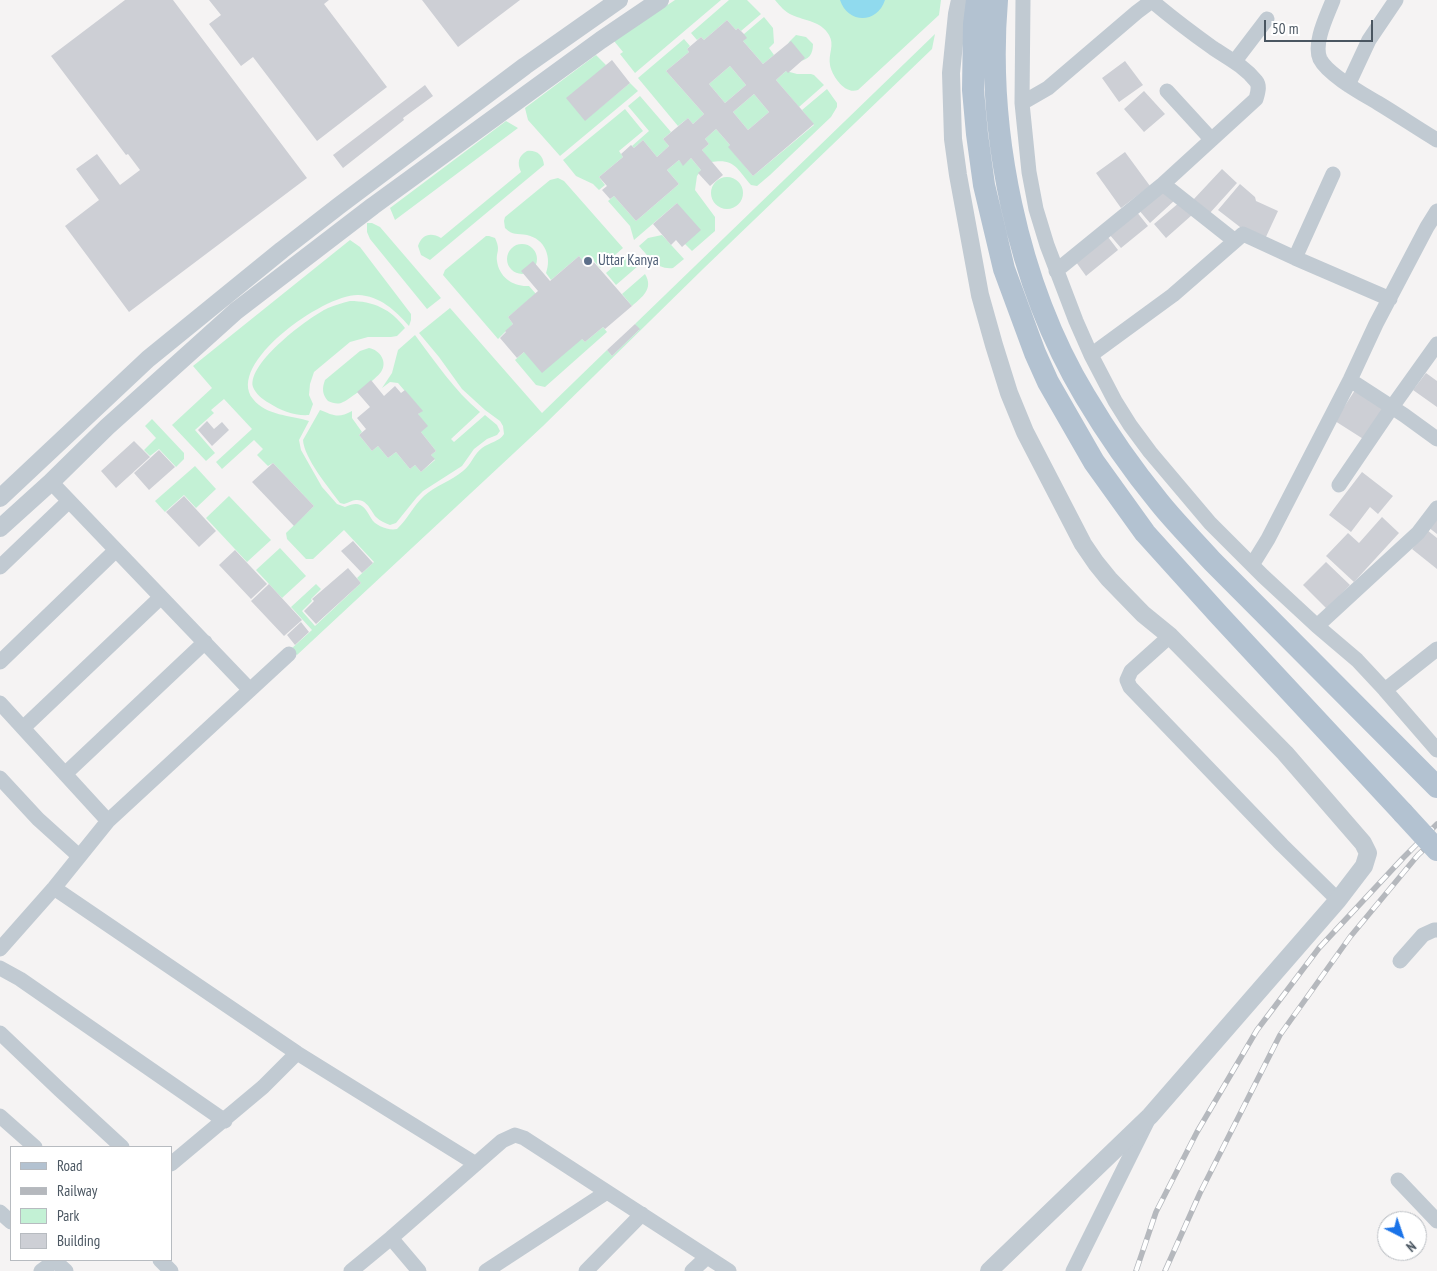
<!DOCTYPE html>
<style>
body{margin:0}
#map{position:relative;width:1437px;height:1271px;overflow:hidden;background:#f5f3f3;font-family:"PT Sans Narrow",sans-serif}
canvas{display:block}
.legend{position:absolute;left:10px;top:1146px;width:162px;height:115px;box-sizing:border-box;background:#fff;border:1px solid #b7bbc0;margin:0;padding:6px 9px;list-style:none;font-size:15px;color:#4a5661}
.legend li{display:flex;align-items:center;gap:10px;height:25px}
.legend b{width:25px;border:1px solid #b7bbc0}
.north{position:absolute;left:1377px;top:1211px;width:50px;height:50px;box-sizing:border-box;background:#fff;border:1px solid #b7bbc0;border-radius:50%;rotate:139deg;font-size:14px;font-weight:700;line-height:20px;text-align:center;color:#4a5661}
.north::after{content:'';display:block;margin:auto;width:18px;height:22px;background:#1a73e8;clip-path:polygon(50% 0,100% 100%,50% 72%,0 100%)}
.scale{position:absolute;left:1264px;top:20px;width:109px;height:22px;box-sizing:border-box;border:2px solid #4a5661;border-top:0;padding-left:6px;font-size:15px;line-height:18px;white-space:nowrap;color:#4a5661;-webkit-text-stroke:4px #fff;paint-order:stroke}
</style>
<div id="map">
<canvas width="1437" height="1271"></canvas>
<ul class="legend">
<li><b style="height:6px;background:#b3c2d1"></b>Road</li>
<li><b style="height:6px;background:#b5b8bd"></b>Railway</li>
<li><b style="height:14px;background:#c3f1d5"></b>Park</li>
<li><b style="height:14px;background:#cdcfd5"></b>Building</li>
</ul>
<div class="north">N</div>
<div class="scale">50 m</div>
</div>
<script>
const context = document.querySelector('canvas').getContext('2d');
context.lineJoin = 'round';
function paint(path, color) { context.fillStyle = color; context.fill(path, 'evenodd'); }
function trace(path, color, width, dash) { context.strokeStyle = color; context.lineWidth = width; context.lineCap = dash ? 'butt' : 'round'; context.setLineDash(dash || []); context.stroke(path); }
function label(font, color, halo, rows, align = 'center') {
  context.font = font + ' "PT Sans Narrow",sans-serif'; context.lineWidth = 4; context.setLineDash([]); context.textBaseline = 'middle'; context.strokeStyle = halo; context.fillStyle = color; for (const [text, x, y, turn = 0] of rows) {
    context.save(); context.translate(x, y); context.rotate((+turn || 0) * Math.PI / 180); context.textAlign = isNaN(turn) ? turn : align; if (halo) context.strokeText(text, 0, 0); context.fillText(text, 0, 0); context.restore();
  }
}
paint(new Path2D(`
 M675,0H721L635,73L620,54L623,52L614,41Z
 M729,0H747L761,14L741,31L738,28L736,30L727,20L704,40L701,37L697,40L691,33Z
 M775,0H941L939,15L858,90C845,95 832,76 830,65C828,54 835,45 829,35C821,21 805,21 792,15C785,12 780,6 775,0Z
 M764,17L773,28L774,43L769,48L774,55L763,64L743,41L744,34Z
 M935,34L932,49L703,269L543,426L297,655L291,649L312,630L291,607L316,584L321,589L311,599L312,601L302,611L315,626L361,583L357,578L374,562L344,530L313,559H306L287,539L286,533L314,506L273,463L268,466L257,455L263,449L254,440L222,469L216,462L252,429L224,399L211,410L214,413L195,430L215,453L206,461L172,425L212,388L193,366L350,240L360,247L411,314V320L409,326C395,310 380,296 358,295C324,294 225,364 253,399C266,416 291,415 309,421L299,440L301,450L322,487L337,504L345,507C360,500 364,506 371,518C375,526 389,531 397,529C408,519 413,506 424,496C435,486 451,481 463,471C471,465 474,454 482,448C490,442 499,442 504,434L503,426L500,421L485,410L462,389L439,357L419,333L450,308L542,413L607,350L612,356L639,330L635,324Z
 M796,35L806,37L813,44C813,54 809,60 799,61L787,47L789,42Z
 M684,39L690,46L687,49L689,52L666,71L704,114L693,124L688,118L678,126L638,78Z
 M596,55L606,65L585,120L630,83L638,91L560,156L528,120L525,108Z
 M730,66L746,85L725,103L709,84Z
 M786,71L797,74H811L814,75L824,85L799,107L776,80Z
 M827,89L837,103V107L831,117L770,175L757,186L751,185C737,169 735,158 711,162L702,150L709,144L705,139L716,129L730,145L729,147L753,176L814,125L802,110Z
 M754,94L769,112L748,130L733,112Z
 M640,96L671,132L663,139L669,146L657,157L643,140L634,148L632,146L649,131L628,106Z
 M625,109L643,131L619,151L623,157L599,177L605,185L599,190L593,184L576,176L563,160Z
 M506,121L518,128L395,220L390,208Z
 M527,151C537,150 543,155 544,165L430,260L421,255L418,246C422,234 431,232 441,238L521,172C517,163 518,156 527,151Z
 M691,158L701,170L697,176L695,190L715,217V231L692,251L685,244L677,203L634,240L630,226L608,201L614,196L636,221L679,184L667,170L679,160L683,165Z
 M711 193a16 16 0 1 1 32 0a16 16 0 1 1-32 0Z
 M558,178L564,181L623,248L600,268L593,260L586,265L579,256L551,280L546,273C552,257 545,239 527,235C517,233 513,236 505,228L504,221L505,217L550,180Z
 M367,223H372L380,227L441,298L427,309L370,239L367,232Z
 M662,235L684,259L673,268C657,270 649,257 639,246L648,238Z
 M486,236H489L495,238C501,251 496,251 497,261C499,277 513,287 529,286L536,294L508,317L513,324L498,339L443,275L445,270Z
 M507 259a15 15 0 1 1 30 0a15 15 0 1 1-30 0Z
 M628,254L638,266L616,285L606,273Z
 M645,274C654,289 642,297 632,306L622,294Z
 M350,301C373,301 391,309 405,328L397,336L391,337H368L350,342L314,372L310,384L309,395L313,404L309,415C295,416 281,411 269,403C263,400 255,393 253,387C247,363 309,317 328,308C335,305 342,303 350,301Z
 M603,327L607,332L545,387L536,385L515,360L524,352L582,339L585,342Z
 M415,335C436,363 454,390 480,412L451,439L454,442L485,415L497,425L500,431L497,435L487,439L474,449L462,466L423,491L417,497L396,523L390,525C385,523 380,521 376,517C371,511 367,499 356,500C352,500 348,503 344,504L340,503C329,488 304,458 303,440L320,410C333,415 338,419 352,411V418L362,432L359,435L372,451L378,446L388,458L396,452L410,469L415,465L421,472L435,460L431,455L436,451L421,432L418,414L422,411L398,383L390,382L382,388L392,373L398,350Z
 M369,348C380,350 388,362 381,372C377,378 349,400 343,402C338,405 333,403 328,401C322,394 322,388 325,380L360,351Z
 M152,419L184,453V459L176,467L159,449L150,456L144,450L156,438L145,426Z
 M195,466L216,489L196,508L184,495L165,512L155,501Z
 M229,496L271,540L247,562L206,518Z
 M280,548L306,576L282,598L256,570Z`), '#c3f1d5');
paint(new Path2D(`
 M840,0H885C877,24 848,24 840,0Z`), '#90daee');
paint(new Path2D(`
 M125,0H173L307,178L129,312L65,226L99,200L76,169L97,154L120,185L140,170L128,154L126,155L51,56Z
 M209,0H329L324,4L387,87L317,141L253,57L241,66L209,24L221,15Z
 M422,0H520L458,47Z
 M727,20L736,30L738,28L744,34L747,38L743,41L763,64L791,41L805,58L788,73L786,71L776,80L814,124L753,176L728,147L730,145L716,129L705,139L709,144L702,150L723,175L710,186L698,173L701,170L691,158L683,166L679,160L667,170L679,184L636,221L614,196L610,199L602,190L607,186L599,177L623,157L621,154L631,145L634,148L643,140L657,157L669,146L663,139L688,118L693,124L704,114L666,71L689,52L687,49L701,37L704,40ZM730,66L746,85L725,103L709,84ZM754,94L769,112L748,130L733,112Z
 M612,60L630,83L585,121L566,98Z
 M1125,61L1143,85L1119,102L1102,78Z
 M425,85L433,96L403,118L404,120L343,168L333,155Z
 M1144,91L1165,114L1144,132L1124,109Z
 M1125,152L1150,186L1121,208L1096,173Z
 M1222,169L1237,183L1209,214L1193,200Z
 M1240,184L1255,197L1256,201L1278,211L1265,239L1240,227L1218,210Z
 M1164,187L1175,200L1150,223L1138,209Z
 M1180,202L1192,215L1166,238L1154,224Z
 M677,203L701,230L682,247L676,240L671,245L653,224Z
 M1136,211L1148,226L1121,248L1109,234Z
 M1108,237L1118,250L1086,276L1076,262Z
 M579,256L586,265L592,260L632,306L605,329L603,327L585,342L582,339L542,373L524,352L517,358L500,338L506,332L505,331L513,324L508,317L538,291L521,271L533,261L550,281Z
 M635,324L640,329L612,356L607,350Z
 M1426,373L1437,381V407L1413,390Z
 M371,380L384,396L395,386L401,393L405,390L423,411L418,414L428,426L421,432L436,451L431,455L435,459L421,472L415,465L410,469L396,452L388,458L378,446L372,451L359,435L366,429L357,418L370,407L357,392Z
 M1357,387L1389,408L1368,442L1335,421Z
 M207,421L214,429L222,422L229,430L212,446L198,430Z
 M134,441L150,457L116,488L101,471Z
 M159,450L175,467L149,490L134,473Z
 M273,463L314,506L294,526L252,482Z
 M1362,472L1393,496L1378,514L1370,507L1351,532L1329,515Z
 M184,496L216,531L199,547L166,512Z
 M1437,515V534L1428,527Z
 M1382,517L1399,533L1354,582L1326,556L1348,533L1359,543Z
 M1427,530L1437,538V569L1412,549Z
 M353,541L373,563L362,573L341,551Z
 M235,550L267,584L251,599L219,565Z
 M1326,562L1350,585L1327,609L1303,585Z
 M348,568L361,583L316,624L304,611L314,601L312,599Z
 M269,584L302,620L284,636L251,601Z
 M301,622L309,632L295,645L287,635Z`), '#cdcfd5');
trace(new Path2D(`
 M1023,0L1022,103L1029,172L1036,209L1047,245L1076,321L1091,355L1115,401L1130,425L1150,452L1210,523L1263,576L1317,626L1357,660L1385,690L1437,750
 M1333,0C1327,16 1313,43 1320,59C1328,75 1363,94 1378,103C1398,115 1417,128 1437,140
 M1235,61L1267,19
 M1348,85L1369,40L1396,0
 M1167,91L1211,139
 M1022,103L1048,88L1137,12L1153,0
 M1163,184L1235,241L1243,234L1295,258L1390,299
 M1295,258L1333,174
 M1056,271L1163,184L1256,99C1258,92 1260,86 1256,81C1244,66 1228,58 1213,48C1192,33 1172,18 1152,1
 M1091,355L1173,295L1235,241
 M1350,380L1404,415L1437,439
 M51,482L250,690
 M1339,485L1392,407L1437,344
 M1252,565L1268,539L1350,380L1376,324L1427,227L1437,211
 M0,567L69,501
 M1317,626L1418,533L1437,508
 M1170,636L1131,671L1127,680L1130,687L1282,845L1338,900
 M0,662L116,550
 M1385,690L1437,649
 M0,703L108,821
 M23,728L161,597
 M65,774L205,642
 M0,778L38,819L79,856
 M54,888L297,1053L476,1164
 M0,949L54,888L108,821L289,654
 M1400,961L1423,935L1434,930H1437
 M0,968L20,979L225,1121
 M0,1033L60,1090L122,1147
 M0,1116L35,1147
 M171,1164L263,1087L297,1053
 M1398,1180L1437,1221
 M0,1212L11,1222
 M391,1238L419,1271
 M54,1260L66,1271
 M160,1260L171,1271
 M41,1271L56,1260
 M351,1271L391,1238L502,1141L515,1135L524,1138L729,1271
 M486,1271L607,1192
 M586,1271L642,1214
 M692,1271L707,1257
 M1073,1271L1147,1122`), '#c1cad2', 15);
trace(new Path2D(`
 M960,0L957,14L951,73L953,139L958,175L980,295L994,345L1009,393L1025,432L1083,544L1096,563L1109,579L1143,614L1170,636L1285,753L1363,843L1368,853L1364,866L1338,900L1150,1116L989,1271
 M0,498L148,359L282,250L340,205L525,66L619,0
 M0,528L51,482L107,427L236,311L373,206L601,40L660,0`), '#c1cad2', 18);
trace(new Path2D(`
 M977,0L974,24L973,90L977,134L984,185L1004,269L1035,353L1048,382L1094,462L1145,533L1219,615L1403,813
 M997,0C986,131 1017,283 1085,396C1107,433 1132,469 1159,502C1175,522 1194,541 1212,561L1437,787`), '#b3c2d1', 22);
const rail = new Path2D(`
 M1136,1271L1156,1212L1197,1132L1257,1030L1319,948L1403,858L1437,824
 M1165,1271L1200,1193L1280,1035L1350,937L1418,855L1437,837`);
trace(rail, '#b5b8bd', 5.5);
trace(rail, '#fff', 4, [11]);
trace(new Path2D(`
 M1403,813L1437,850`), '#b3c2d1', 22);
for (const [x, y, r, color] of [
 [588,261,5,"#5c6f8a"]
]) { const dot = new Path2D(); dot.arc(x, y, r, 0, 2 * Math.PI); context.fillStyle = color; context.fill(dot); trace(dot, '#fff', 2); }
label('15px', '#4e5e75', '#fff', [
 ["Uttar Kanya",598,261]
], 'left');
</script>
